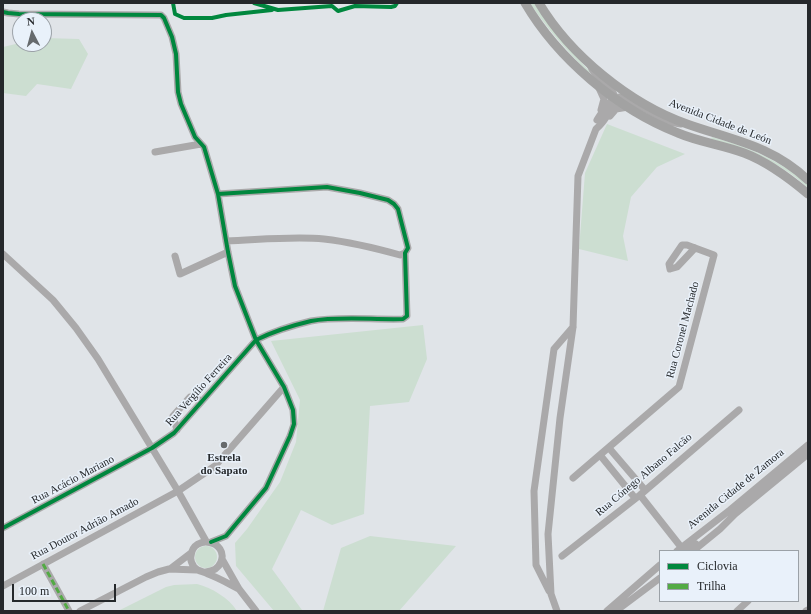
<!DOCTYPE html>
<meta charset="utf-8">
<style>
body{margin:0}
#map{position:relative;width:811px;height:614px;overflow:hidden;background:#e0e4e8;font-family:Georgia,serif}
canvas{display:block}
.frame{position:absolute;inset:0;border:4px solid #25282b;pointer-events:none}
.legend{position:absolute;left:659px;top:550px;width:140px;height:52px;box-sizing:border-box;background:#e9f1fa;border:1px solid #9ba1a7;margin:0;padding:5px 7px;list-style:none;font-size:12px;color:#25282b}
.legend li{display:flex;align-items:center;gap:8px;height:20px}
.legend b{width:20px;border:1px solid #9ba1a7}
.north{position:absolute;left:12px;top:12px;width:40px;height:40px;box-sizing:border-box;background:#e9f1fa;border:1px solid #9ba1a7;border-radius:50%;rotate:354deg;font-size:11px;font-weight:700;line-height:16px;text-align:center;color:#25282b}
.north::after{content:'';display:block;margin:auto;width:14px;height:18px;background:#666a6d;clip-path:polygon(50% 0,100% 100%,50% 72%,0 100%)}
.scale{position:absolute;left:12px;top:584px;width:104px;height:18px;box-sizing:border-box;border:2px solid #25282b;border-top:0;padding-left:5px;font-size:12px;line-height:14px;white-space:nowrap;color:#25282b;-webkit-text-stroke:3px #e9f1fa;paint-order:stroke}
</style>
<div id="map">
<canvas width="811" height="614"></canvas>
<div class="frame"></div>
<ul class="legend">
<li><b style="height:5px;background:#00873e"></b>Ciclovia</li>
<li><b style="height:5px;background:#53aa44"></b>Trilha</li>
</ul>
<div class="north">N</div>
<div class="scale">100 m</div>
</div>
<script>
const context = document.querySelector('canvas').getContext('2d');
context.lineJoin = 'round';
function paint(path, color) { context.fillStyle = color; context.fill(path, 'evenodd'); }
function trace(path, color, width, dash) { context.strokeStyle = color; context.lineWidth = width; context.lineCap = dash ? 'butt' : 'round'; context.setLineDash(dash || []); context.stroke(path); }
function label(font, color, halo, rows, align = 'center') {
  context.font = font + ' Georgia,serif'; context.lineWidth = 3; context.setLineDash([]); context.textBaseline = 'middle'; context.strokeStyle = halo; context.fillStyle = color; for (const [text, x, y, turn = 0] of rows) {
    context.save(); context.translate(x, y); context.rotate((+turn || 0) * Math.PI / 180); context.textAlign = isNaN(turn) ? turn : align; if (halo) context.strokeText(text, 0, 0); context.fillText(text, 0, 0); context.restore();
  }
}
paint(new Path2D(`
 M530,3H534L556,34L590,72L589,73C567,51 547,29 530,3Z
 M44,38L79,39L88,54L71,89L37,84L26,96L3,93V47L20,43V44H44Z
 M607,124L685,154L657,167L631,197L623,236L628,261L579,249L585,173Z
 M712,137C748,147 780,160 808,185V188C782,163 746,149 711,139Z
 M423,325L427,359L409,402L370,406L364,514L332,525L301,510L272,569L302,610L299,611H274L236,566L235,543L247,529L280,482L296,442L300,400L271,341Z
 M370,536L456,546L399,611H323L341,548Z
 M195 557a11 11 0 1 1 22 0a11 11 0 1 1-22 0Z
 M197,584C212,588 229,598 237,611H118L166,587L174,585Z`), '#ccded1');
trace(new Path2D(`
 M3,12L8,13L19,14L161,15L164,18L172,37L176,54L178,92L181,104L195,137L204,147L218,194L228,252L235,286L256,340L284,387L293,410L294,424L290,436L266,488L226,536L211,542
 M599,88L604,99L601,110
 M610,116L616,109L628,107
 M597,120C603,111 612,93 625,98L669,122L681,124
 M155,152L201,144
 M226,241C258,240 292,236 324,239C350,242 375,248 400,255L405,253
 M3,254L53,300L76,328L98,359L178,491L206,541
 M175,256L180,274L228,252
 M177,430L173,416L190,397L194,398L202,401
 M609,448L645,490
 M600,455L635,498
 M573,478L679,387L714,255L687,245H682L669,264L670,269L677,267L695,248
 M640,495L681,547C687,552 691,548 696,544
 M3,528L152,448L174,433L256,340C272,332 294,325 311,321C338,316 375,320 403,319L407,316L405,253L408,248L398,209L394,204L388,200L360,193L327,187L218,194
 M677,551L730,510L808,445
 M693,551L720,529L735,514L808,454
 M562,556L640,495L739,410
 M222,559L239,589L256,611
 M43,564L69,611
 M170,569L191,553
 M206,572C213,571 218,569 221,562C229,541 193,533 191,556C190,560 192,564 194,567C198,572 203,571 208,574C219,578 229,584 239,589
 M3,586L178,491L215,466L284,387
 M549,591L536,565L534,491L554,349L573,327
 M80,611L146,577L158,572L169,569L197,570
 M557,611L551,594L548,534L560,418L573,327L578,176L596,129C602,124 606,118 610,111C625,86 597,85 590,65
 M607,611L660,565
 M616,611L660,578
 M737,611L748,601
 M806,611L808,610`), '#aaa9aa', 7);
trace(new Path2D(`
 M525,3C558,59 617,109 678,133C699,142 723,145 744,153C768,162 789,178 808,194
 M539,3C570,55 630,104 687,124C732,140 771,145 808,180`), '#a2a2a2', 9);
trace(new Path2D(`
 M43,564L69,611`), '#53aa44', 3, [6, 3]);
trace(new Path2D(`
 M173,3L175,14L184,18H212L226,15L272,10
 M254,3L278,10L332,6L338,11L355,6L391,7L395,6L397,3
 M3,12L8,13L19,14L161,15L164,18L172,37L176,54L178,92L181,104L195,137L204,147L218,194L228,252L235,286L256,340L284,387L293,410L294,424L290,436L266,488L226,536L211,542
 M3,528L152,448L174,433L256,340C272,332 294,325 311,321C338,316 375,320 403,319L407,316L405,253L408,248L398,209L394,204L388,200L360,193L327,187L218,194`), '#00873e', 4);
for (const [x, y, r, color] of [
 [224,445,4,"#666a6d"]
]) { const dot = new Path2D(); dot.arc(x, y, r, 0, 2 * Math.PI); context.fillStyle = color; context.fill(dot); trace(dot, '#e9f1fa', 1.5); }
label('11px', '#25282b', '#e9f1fa', [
 ["Avenida Cidade de León",720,122,21],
 ["Rua Coronel Machado",683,330,-75],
 ["Rua Vergílio Ferreira",199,390,-48],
 ["Rua Cónego Albano Falcão",644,475,-40],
 ["Rua Acácio Mariano",73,480,-28],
 ["Avenida Cidade de Zamora",736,489,-39],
 ["Rua Doutor Adrião Amado",85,529,-28]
]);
label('bold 11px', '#25282b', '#e9f1fa', [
 ["Estrela",224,458],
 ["do Sapato",224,471]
]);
</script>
